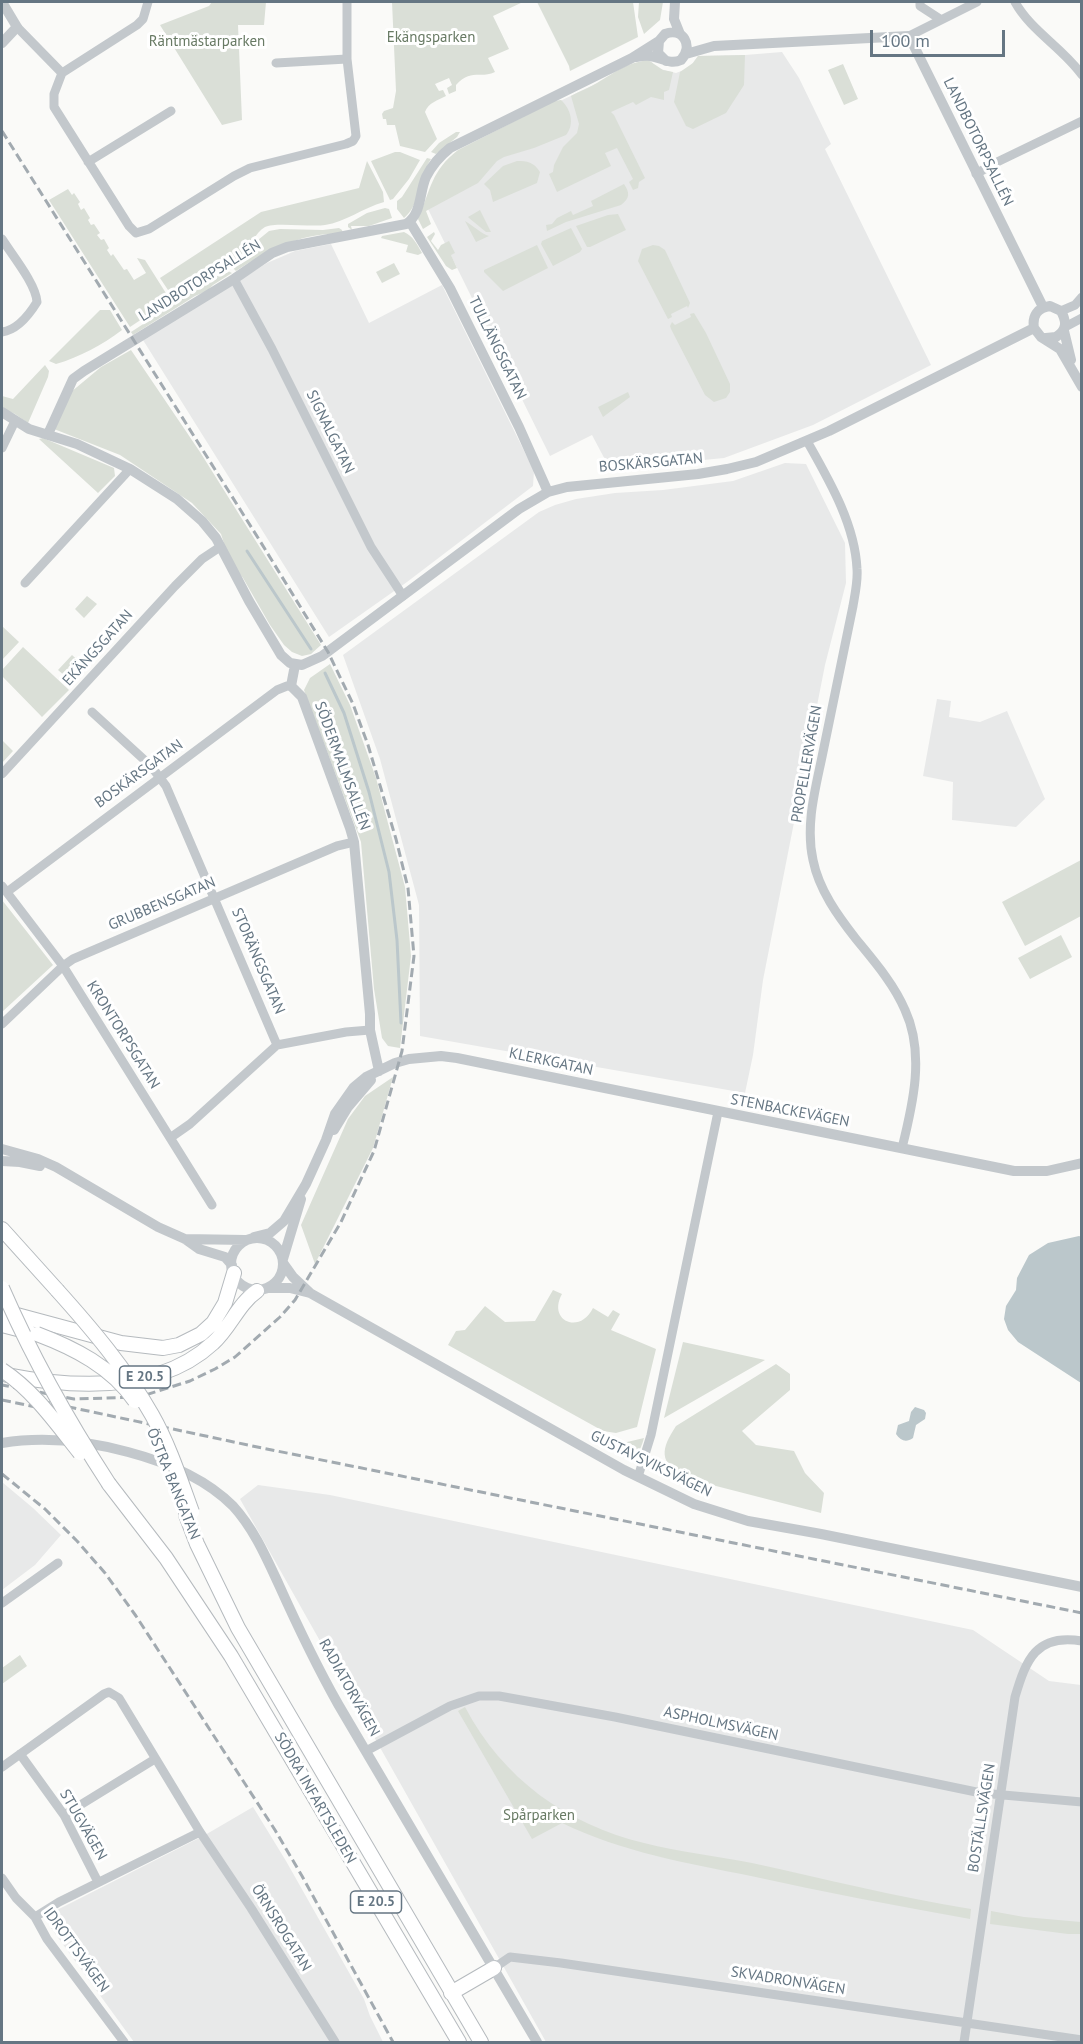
<!DOCTYPE html>
<meta charset="utf-8">
<style>
body{margin:0}
#map{position:relative;width:1083px;height:2044px;overflow:hidden;background:#fafaf8;font-family:"PT Sans",sans-serif}
canvas{display:block}
.frame{position:absolute;inset:0;border:3px solid #657683;pointer-events:none}
.scale{position:absolute;left:870px;top:30px;width:135px;height:27px;box-sizing:border-box;border:3px solid #657683;border-top:0;padding-left:8px;font-size:18px;line-height:21px;white-space:nowrap;color:#657683;-webkit-text-stroke:4px #fff;paint-order:stroke}
</style>
<div id="map">
<canvas width="1083" height="2044"></canvas>
<div class="frame"></div>
<div class="scale">100 m</div>
</div>
<script>
const context = document.querySelector('canvas').getContext('2d');
context.lineJoin = 'round';
function paint(path, color) { context.fillStyle = color; context.fill(path, 'evenodd'); }
function trace(path, color, width, dash) { context.strokeStyle = color; context.lineWidth = width; context.lineCap = dash ? 'butt' : 'round'; context.setLineDash(dash || []); context.stroke(path); }
function label(font, color, halo, rows, align = 'center') {
  context.font = font + ' "PT Sans",sans-serif'; context.lineWidth = 6; context.setLineDash([]); context.textBaseline = 'middle'; context.strokeStyle = halo; context.fillStyle = color; for (const [text, x, y, turn = 0] of rows) {
    context.save(); context.translate(x, y); context.rotate((+turn || 0) * Math.PI / 180); context.textAlign = isNaN(turn) ? turn : align; if (halo) context.strokeText(text, 0, 0); context.fillText(text, 0, 0); context.restore();
  }
}
paint(new Path2D(`
 M782,52L799,78L831,144L825,149L931,365L813,425L724,458L610,469L592,435L550,456L427,207L523,119L649,58L656,68L676,73L689,68L698,56L745,55Z
 M331,244L369,323L442,285L534,471L533,486L407,582L329,637L143,340L267,263L295,251Z
 M785,463L806,464L845,543L846,583L825,665L763,980L753,1055L745,1093L420,1036L419,905L380,759L343,655L539,512L555,505L576,499L615,493L663,490L733,481Z
 M937,699L951,701L949,717L980,722L1007,711L1045,799L1016,827L952,820L953,782L923,776Z
 M2,1482L33,1508L61,1535L35,1565L2,1590Z
 M258,1485L330,1495L973,1630L1049,1681L1081,1685V2042H546L240,1499Z
 M253,1807L286,1861L364,1999L370,2016L383,2042H134L51,1928L55,1911L205,1835Z`), '#e8e9e9');
paint(new Path2D(`
 M212,2H266L264,25H238L242,120L222,125L160,25L209,6Z
 M392,2H523L493,16L509,49L488,58L495,72C481,79 471,68 456,85V91L449,94L447,88L452,85L449,78L435,84L439,91L443,90L446,96C438,100 428,103 425,112L437,139L425,152L400,146L395,125H387L386,119H383L382,114L384,111L393,108L396,91Z
 M537,2H633L638,37L570,71L569,66Z
 M639,2H663L660,20L644,34L638,17Z
 M745,55L744,85L726,113L693,129L686,126L674,102L680,72L693,63L698,56Z
 M648,60L663,70L673,72L669,90L664,92V100L651,97L636,105L633,102L611,112L614,115L645,178L639,182L638,188L633,190L629,182L633,179L617,148L605,153L611,166L557,192L549,174L553,172L554,165L563,147L577,133L579,124L571,96C580,91 589,88 597,83C617,71 624,64 648,60Z
 M843,64L858,99L844,105L828,70Z
 M561,100C571,109 575,124 566,135L534,148L504,157L497,161L478,183L426,211L431,224L423,229L418,219C431,189 431,171 458,150L554,101Z
 M456,132H460L457,137L436,154L431,152L439,143Z
 M395,152H400L420,160L409,179L393,199L390,200L371,161Z
 M427,158L431,159C419,177 421,204 404,218L397,209V201L402,197Z
 M367,161L383,192L384,202C363,208 345,222 325,225C311,227 274,222 265,227C255,233 250,247 241,255C221,271 196,283 175,297L172,296L160,278L261,212L359,188Z
 M517,161C527,161 534,162 540,172L537,183L493,202L490,190L484,184L503,166Z
 M624,184C630,193 630,198 621,205L566,222L547,231L546,225L552,224L557,218L571,211L573,215L593,206L591,201Z
 M68,189L72,195L74,193L80,202L78,204L81,210L84,208L90,218L88,220L91,225L94,224L100,233L97,235L101,240L104,239L109,248L107,250L111,256L113,254L124,270L127,269L134,280L146,273L137,258L145,260L169,298V301L130,327L49,200Z
 M385,208L389,209L392,218L369,226H351L352,230L348,227V224L367,213Z
 M480,210L491,232H486L469,218L468,217Z
 M618,214L626,230L590,247H587L576,226L608,215Z
 M465,221C472,225 482,234 489,236L476,242Z
 M339,228L342,230L343,234C302,232 269,250 236,271L233,268V266L246,256L258,240L269,231L280,229L323,230Z
 M571,228L582,249L580,252L553,266L541,244L542,241Z
 M404,232C413,236 417,244 422,253L418,255L406,252L408,245L381,238L382,236Z
 M434,232L435,234L431,241L438,250L441,245L449,241L455,253L451,255L457,268L452,270L446,266L427,237Z
 M537,245L548,268L503,291L484,272V270Z
 M653,245L659,246L665,250L690,303L688,308L687,306L671,314L672,317L668,319L638,261L642,249Z
 M394,263L400,274L382,283L376,272Z
 M226,270L232,273L213,285L207,291L195,296L133,335L131,332Z
 M100,310H110L122,330C102,345 80,357 56,364L49,361Z
 M694,313L706,333L730,384V392L726,398L714,402L705,395L671,329L670,326L672,322L675,325L691,317L690,314Z
 M131,350L200,452L321,645L311,654L302,656L292,652L284,645L270,625L243,578L230,562L221,534L192,503L120,455L54,429L71,392L101,367Z
 M45,365L49,371L48,377L28,423L15,414L2,408V396L13,399Z
 M628,392L630,397L603,417L598,407Z
 M43,438L114,468L115,476L98,493L39,439Z
 M87,596L97,604L84,618L75,609Z
 M2,626L19,642L2,660Z
 M23,647L69,690L42,717L2,676V670Z
 M72,655L86,668L73,683L58,670Z
 M330,664L350,705L376,778L405,887L411,956L400,1048L388,1046L382,1038L374,989L361,842L304,690L310,678Z
 M2,740L13,751L2,763Z
 M1081,860V916L1025,946L1002,902Z
 M2,900L53,965L2,1012Z
 M1061,935L1072,957L1030,979L1018,958Z
 M393,1077L373,1148L315,1264L301,1225L348,1119L365,1096Z
 M553,1290L562,1294C547,1321 580,1335 593,1308L608,1317L613,1310L620,1314L611,1330L656,1349L637,1427L616,1433L603,1431L448,1345L456,1331L465,1330L485,1306L505,1322L535,1321Z
 M683,1342L765,1360L664,1418Z
 M776,1364L790,1374V1390L742,1431L756,1445L794,1451L805,1473L824,1493L821,1513L685,1478C658,1462 661,1449 676,1426Z
 M644,1438C637,1465 624,1459 606,1447Z
 M20,1655L27,1666L2,1684V1668Z
 M465,1707C503,1779 566,1824 644,1843C680,1852 716,1856 752,1863C825,1879 897,1897 971,1909L970,1919C897,1906 824,1892 751,1876C686,1863 622,1852 562,1823L532,1839L458,1711Z
 M991,1911L1024,1917L1081,1922V1934H1068L990,1924Z`), '#dadfd7');
paint(new Path2D(`
 M1079,1236L1082,1237L1081,1383L1018,1342L1008,1330L1004,1319L1006,1306L1016,1290L1017,1278L1029,1255L1048,1243Z
 M915,1407L924,1410L926,1413L925,1419L916,1425L913,1438C906,1443 901,1441 896,1434L898,1425L909,1421L911,1412Z`), '#bbc7cb');
trace(new Path2D(`
 M247,551L311,649
 M325,673L344,713L369,792L389,872L397,940L401,1023`), '#bbc7cb', 3);
const primary = new Path2D(`
 M2,1229L57,1290
 M2,1311L121,1343L163,1348L179,1345L201,1334L213,1323L225,1303L234,1273
 M2,1325L29,1332
 M7,1375C73,1388 159,1393 213,1343C230,1328 238,1304 257,1291
 M109,1484L166,1558L231,1656L459,2042
 M186,1515L197,1544L238,1628L481,2042
 M451,1993L494,1968`);
trace(primary, '#b5babe', 16);
trace(new Path2D(`
 M920,2V6L940,19
 M1015,2C1031,31 1063,48 1082,75
 M17,27L62,73L54,94V107L129,226L136,233L149,229L234,176L250,168L346,144L353,141L356,136L347,59V2
 M909,36L977,2
 M276,63L347,59
 M62,73L137,25L143,19L148,2
 M88,162L171,111
 M976,174L993,164L1082,121
 M2,239C12,255 36,284 37,302C29,315 17,330 2,332
 M234,279L272,349L371,547L403,596
 M1061,311L1075,305L1082,297
 M1065,327L1082,318
 M807,441C829,480 855,524 857,569C858,581 855,594 853,606C843,654 833,703 823,752C816,787 805,824 813,860C819,890 838,916 856,939C874,961 894,984 905,1010C925,1053 913,1104 902,1148
 M2,448L15,421
 M25,583L130,469
 M92,712L151,766L166,786L277,1045
 M2,774L175,586L202,559L220,547
 M2,886L63,966L212,1205
 M7,892L277,690L287,686H291
 M2,1024L63,966L73,959L337,846L354,842
 M170,1138L190,1124L277,1045L346,1032L370,1030
 M638,1477L651,1435L718,1112
 M2,1603L58,1563
 M366,1751L450,1706L479,1696H499L615,1717L981,1793L1082,1802
 M20,1754L64,1815L98,1882
 M2,1767L104,1694L109,1692L119,1698L200,1832L251,1908L335,2042
 M64,1815L155,1759
 M2,1878L16,1898L35,1917L47,1939L124,2042
 M35,1917L59,1902L200,1832
 M494,1968L510,1957L561,1963L1082,2040
 M964,2042L1015,1697C1026,1660 1036,1633 1082,1641`), '#c3c8cc', 9);
trace(new Path2D(`
 M2,2L17,27L2,43
 M675,2L674,19L680,34
 M686,54L714,46L909,36L1043,307
 M636,57C641,56 646,55 651,56C662,58 670,65 681,60C694,46 683,27 665,34L659,41L658,53L666,61
 M410,222L450,288L519,427L548,492
 M1064,331L1071,360
 M1046,338L1056,337C1067,330 1067,322 1061,311L1050,306C1037,308 1032,316 1034,328L1041,337L1060,349L1082,387
 M2,412L29,429L77,444L130,469L177,499L202,521L216,538L249,601L281,655L290,663L302,665L322,656L519,509L548,492L567,487L698,474L727,469L756,462L829,431L1034,328
 M48,434L73,379L84,371L234,279L272,253L287,247L406,224C422,214 419,193 426,177C432,165 440,156 450,148L632,58L659,41
 M295,665L291,686L302,697L350,828L354,842L370,1014V1030L379,1071
 M334,1130L348,1107L371,1080
 M2,1149L38,1159L56,1167L158,1227L185,1239L199,1249L225,1257L232,1265
 M2,1161L20,1162L40,1166
 M254,1237L270,1233L284,1221L306,1184L326,1140L335,1114L354,1087L366,1077L395,1063L409,1059L441,1056L457,1058L1014,1171H1047L1082,1163
 M231 1264a26 26 0 1 1 52 0a26 26 0 1 1-52 0Z
 M185,1239L245,1240
 M283,1259L301,1199
 M283,1263L293,1277L310,1293
 M269,1288H290L310,1293L624,1470L694,1504L748,1521L821,1534L1082,1587
 M2,1443C44,1436 87,1441 128,1452C166,1462 205,1478 233,1506C254,1529 266,1557 279,1585C297,1625 316,1665 338,1704L537,2042`), '#c3c8cc', 10);
trace(primary, '#fff', 14);
trace(new Path2D(`
 M2,131L260,541L328,652L353,704L368,745L396,839L408,888L414,956L402,1051L374,1151L341,1222L295,1300L280,1317L235,1357L215,1369L190,1381L139,1397L74,1399L2,1385
 M2,1400L50,1410
 M41,1401L262,1448L1082,1613
 M2,1474L45,1509L77,1541L105,1573L136,1616L275,1830L302,1876L393,2042`), '#a2aab0', 3, [9, 4.5]);
const primaryBridge = new Path2D(`
 M2,1288C32,1357 68,1421 109,1484
 M57,1290C92,1329 126,1369 152,1415C169,1445 180,1479 192,1512
 M37,1334C74,1348 112,1367 135,1401
 M2,1370C34,1391 56,1423 80,1453`);
trace(primaryBridge, '#b5babe', 16, []);
trace(primaryBridge, '#fff', 14);
for (const [x, y, w] of [
 [145,1377,51],
 [376,1902,51]
]) { const box = new Path2D(); box.roundRect(x - w / 2, y - 11, w, 22, 4.5); context.fillStyle = '#fff'; context.fill(box); trace(box, '#657683', 1.5); }
label('bold 14px', '#657683', null, [
 ["E 20.5",145,1377],
 ["E 20.5",376,1902]
]);
label('15px', '#687a64', '#fff', [
 ["Ekängsparken",431,38],
 ["Räntmästarparken",207,42],
 ["Spårparken",539,1816]
]);
label('15px', '#657683', '#fff', [
 ["LANDBOTORPSALLÉN",978,142,64],
 ["LANDBOTORPSALLÉN",200,281,-32],
 ["TULLÄNGSGATAN",497,348,64],
 ["SIGNALGATAN",330,432,64],
 ["BOSKÄRSGATAN",651,463,-5],
 ["EKÄNGSGATAN",98,648,-48],
 ["PROPELLERVÄGEN",807,764,-80],
 ["SÖDERMALMSALLÉN",342,766,70],
 ["BOSKÄRSGATAN",139,774,-36],
 ["GRUBBENSGATAN",162,904,-23],
 ["STORÄNGSGATAN",258,961,67],
 ["KRONTORPSGATAN",123,1035,58],
 ["KLERKGATAN",551,1062,12],
 ["STENBACKEVÄGEN",790,1111,11],
 ["GUSTAVSVIKSVÄGEN",651,1464,26],
 ["ÖSTRA BANGATAN",173,1484,68],
 ["RADIATORVÄGEN",349,1688,61],
 ["ASPHOLMSVÄGEN",721,1724,12],
 ["SÖDRA INFARTSLEDEN",315,1798,60],
 ["BOSTÄLLSVÄGEN",982,1818,-81],
 ["STUGVÄGEN",83,1825,60],
 ["ÖRNSROGATAN",281,1928,58],
 ["IDROTTSVÄGEN",76,1950,54],
 ["SKVADRONVÄGEN",788,1981,9]
]);
</script>
